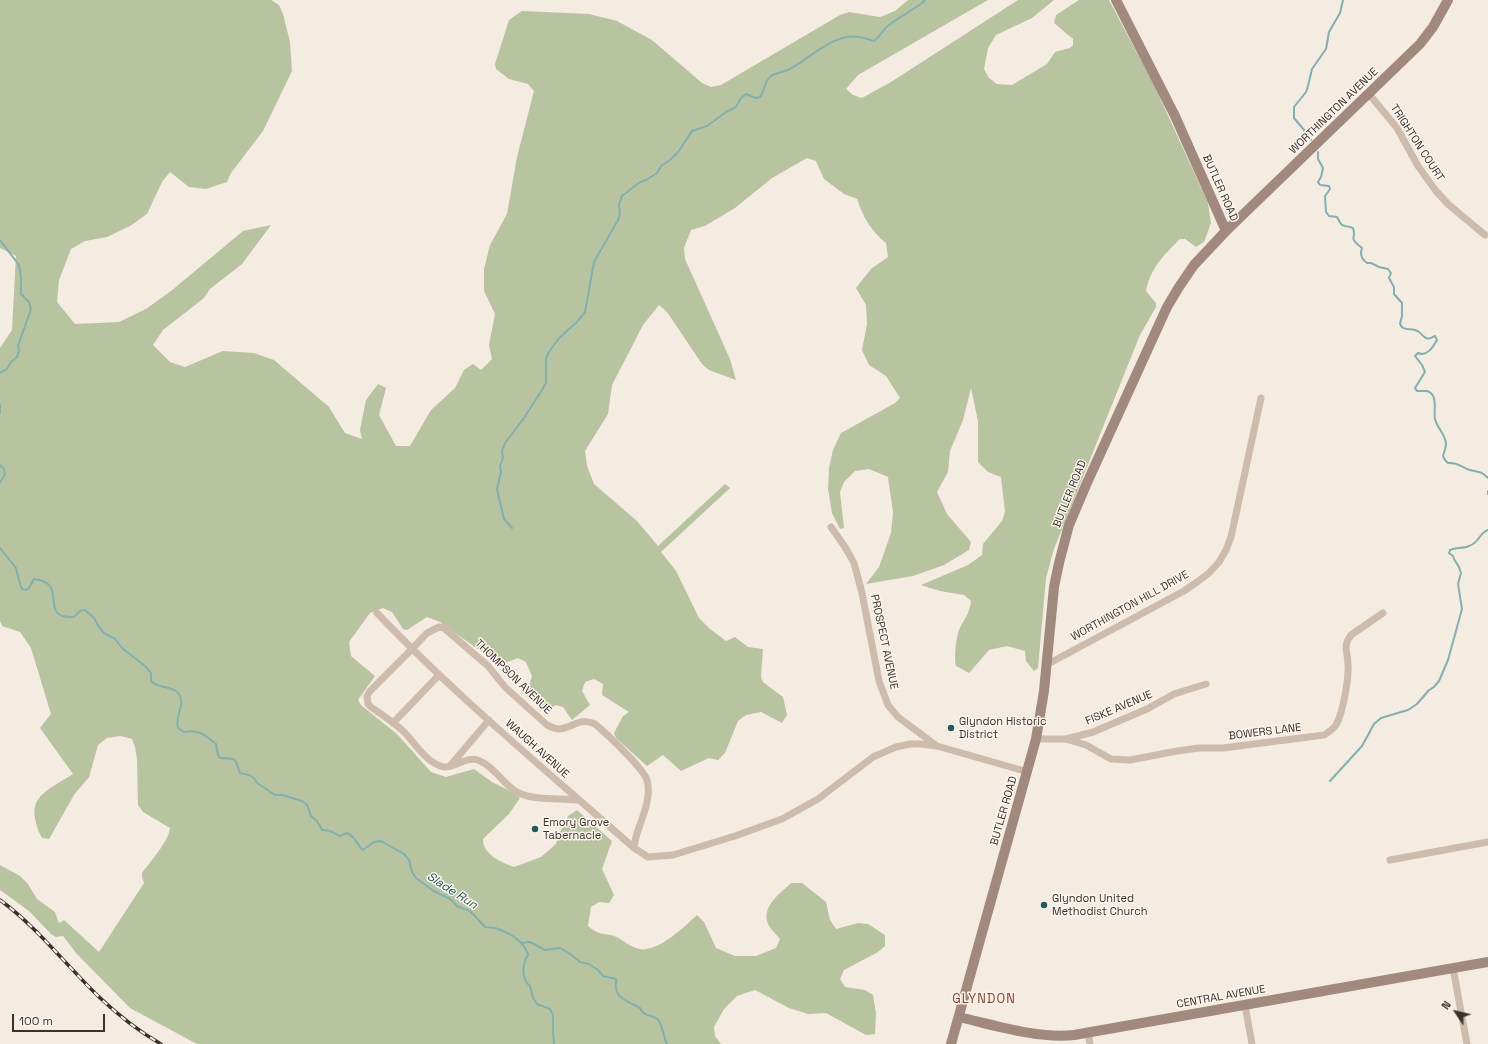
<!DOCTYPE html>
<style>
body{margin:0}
#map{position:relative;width:1488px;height:1044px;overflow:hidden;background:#f4ebe1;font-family:"Space Grotesk",sans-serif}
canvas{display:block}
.north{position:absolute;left:1436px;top:992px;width:40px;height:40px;-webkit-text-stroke:3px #fbf5ee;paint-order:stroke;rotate:305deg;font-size:11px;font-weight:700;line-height:16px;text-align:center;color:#3b302b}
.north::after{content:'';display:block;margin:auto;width:14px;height:18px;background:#3b302b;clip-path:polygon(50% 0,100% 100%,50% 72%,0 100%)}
.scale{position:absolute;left:12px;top:1014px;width:93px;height:18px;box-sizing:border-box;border:2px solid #3b302b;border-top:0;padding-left:5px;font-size:12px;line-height:14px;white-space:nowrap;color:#3b302b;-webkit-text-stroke:3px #fbf5ee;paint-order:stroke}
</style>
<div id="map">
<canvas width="1488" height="1044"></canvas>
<div class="north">N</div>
<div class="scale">100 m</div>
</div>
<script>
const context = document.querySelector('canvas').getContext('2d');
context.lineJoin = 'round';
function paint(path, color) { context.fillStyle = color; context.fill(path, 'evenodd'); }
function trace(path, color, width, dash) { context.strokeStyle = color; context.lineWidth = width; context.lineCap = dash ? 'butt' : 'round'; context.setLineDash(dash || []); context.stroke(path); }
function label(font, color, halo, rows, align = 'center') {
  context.font = font + ' "Space Grotesk",sans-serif'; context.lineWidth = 3; context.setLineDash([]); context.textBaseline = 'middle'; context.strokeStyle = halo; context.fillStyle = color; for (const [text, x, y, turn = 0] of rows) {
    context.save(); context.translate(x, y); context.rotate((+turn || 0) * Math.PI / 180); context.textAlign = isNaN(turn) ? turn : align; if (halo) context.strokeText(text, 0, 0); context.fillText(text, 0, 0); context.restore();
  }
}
paint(new Path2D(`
 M0,0H271L279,5L283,14L290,42L292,71L263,131L231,173L227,182L206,189L189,187L170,172L162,182L147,214L130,226L107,237L85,241L71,249L59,280L57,302L75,324L119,322L146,309L171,291L243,231L271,225L242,264L210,289L204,298L163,330L153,345L170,362L185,367L223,351L254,353L274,360L329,407L345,433L362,439L360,430L366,400L378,384L386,388L379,415L396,446H410L431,410L455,388L464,370L473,364L481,370L492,359L489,345L495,314L484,291V269L490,245L507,214L517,157L534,91L528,84L509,79L496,69L495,64L509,20L522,11L589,14L617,21L652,40L702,83L711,87L721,85L840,15L849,12L880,17L895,11L908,0H988L858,75L846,89L853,95L862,98L891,82L1018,0H1054L1032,18L996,35L988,48L984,69L989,78L997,84L1012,85L1047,64L1055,52L1070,48L1073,45V39L1054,23L1056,15L1079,0H1109L1154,85L1208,203L1211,223L1204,242L1196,247L1185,239H1180C1163,256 1151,267 1146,291L1156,303V307L1140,335L1054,549L1046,578L1038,668L1034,671L1026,661L1025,651L1007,646L989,650L969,673L956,666C954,659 956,637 959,630C964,619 970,613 971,601L964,595L940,591L921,585L968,565L982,555L983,544L1002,521L1005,512L1001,477L988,472L978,462V421L971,388L963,420L950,451L948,472L937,492L947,514L971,542L969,550L944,565L913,576L866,584L879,567L891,533L893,512L888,477L869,469L855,471L844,482L840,492L844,528L840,529L832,513L828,489L829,468L833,450L841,433L895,403L900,398L886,376L869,365L862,350L867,324L866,305L856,288L871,269L888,257L886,243C871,231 863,217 857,199L844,194L824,179L816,161L807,158L772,178L735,208L705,226L691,230L684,248L685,259L730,359L736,380L709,370L702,364L667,312L659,305L643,325L612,385L608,414L585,451L587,466L594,484L637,521L658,546L725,484L730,488L661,552L676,571L699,618L710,629L726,641L735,637L748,647L763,649L761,677L763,682L783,697L787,715L782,723L761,712L746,715L738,721L725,753L718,760L709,758L681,771L663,755L647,766L616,738L614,733L623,716L629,712L602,695L603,684L594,679L585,682L582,691L590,705L572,720L563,707L556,705L544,712L526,696L532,676L526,662L518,658L500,665L440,622L427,617L407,630L403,629L392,612L383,608L370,613L349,642L351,656L375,676L358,700L361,705L398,735L431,772L446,777L474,769L492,782L508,790L520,798L509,814L483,839C483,855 501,862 514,867L541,857L556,844L559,834L568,816L577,810L612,841L602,869L614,895L609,903L599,902L591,907L588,926C601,937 605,932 617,937C623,940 629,946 636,948C655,956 684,927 697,915L704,922L716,948L735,956H756L776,948L780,939C777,935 771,930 768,924C761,906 781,893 791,883H802L826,902L830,920L836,929L858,923L868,924L885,935V946L878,952L844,970L840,979L845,987L865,990L873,995L876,1013L875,1034L866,1035L826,1013L808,1014L789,1008L755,990L737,996L724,1009L714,1027L715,1036L721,1044H197L130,1008L76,953L63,936L56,937L51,934L29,911L0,890V865L20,876L28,884L37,899L55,912L59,923L64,920L99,952L144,883L142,877V873C150,862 169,841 170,828L143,812L138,805L137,759L135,747L132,739L121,736L107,738L98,745L89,777L74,795L49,839L42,838C23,798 43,793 73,774L40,728L51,714L31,648L20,632L2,626L0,621V348L12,330L16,256L0,248Z`), '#b8c4a0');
trace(new Path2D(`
 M1311,140L1305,131L1294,118V107L1306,92L1308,86L1312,69L1326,49L1329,32L1340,13L1343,0
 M1318,152V159L1323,168L1321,177L1318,182L1320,185L1329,186L1330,189L1325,196L1326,212L1329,216L1337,217C1343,229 1342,224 1353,228C1357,240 1347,236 1362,248C1360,254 1361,259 1367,263H1371L1379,267L1388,269L1391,273L1389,278L1394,287V294L1402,303V316L1400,324C1404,333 1412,326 1419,332C1422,334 1423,337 1426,338C1430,340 1432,337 1435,336L1437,340C1433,347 1427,357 1418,353L1415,356L1422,365L1425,372L1415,388L1417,391C1420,391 1424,391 1427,391C1439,395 1433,411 1435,419C1437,428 1446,435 1446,444C1446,448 1444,452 1443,456L1445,460L1448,463C1457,462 1460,466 1467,469C1477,473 1479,469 1488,478
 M0,240L19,265L21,276V294L29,302L31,309L18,346L19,351L17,357L11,362L7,369L0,373
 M0,405V413
 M0,465L4,469L5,474L0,483
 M1488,491V494
 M512,528L504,519L497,489L501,472L500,466L503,458L502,451L505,443L524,418L542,390L546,383V358L549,352L559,338L576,323L585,312L594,262L618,220L620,214L619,205L622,196L640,182L646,180L657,173L661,166L670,160L678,152L692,131L707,126L726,112L736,107L741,98L746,94L756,98L760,97C765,91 764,81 771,76C776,73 783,72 788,70C807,60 827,40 847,37C856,35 866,38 874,41C881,36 883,29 889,25C899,17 911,11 921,4L925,0
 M0,548L16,568L20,584L22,589L26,590L29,588L34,579C71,583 36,619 74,617L80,611L85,610L94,618L99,627L104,633L115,639L122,648L145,666L151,673V681C159,689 169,685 177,692C188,702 174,715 178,728L184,732C201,730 203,734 216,744L218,755L220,758C236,760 234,755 240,773L249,775L254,778L257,783L275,795H282L302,801L307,805L311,816L317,821L322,830L330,831L340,836L347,833C356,837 356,844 363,850L374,842L381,841L404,854L409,860L412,872L416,878L432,890L450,899L457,906L464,909L470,911L485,927C489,928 494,927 498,929C510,933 525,942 528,955C522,964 521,979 530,986L533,998L537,1004L550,1009L553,1015V1032L554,1044
 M1330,781L1362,746L1374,724L1381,718L1408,710L1417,704L1429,690L1434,687L1439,681L1448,660L1462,609L1458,584L1461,573L1459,567L1454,559L1453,556L1449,553L1450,550C1456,547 1463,549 1469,546C1480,542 1479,533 1488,530
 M522,943L530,942L545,950L560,948L569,953L580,962L589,964L598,970L603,976L616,979C617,982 615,985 616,988C617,1000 633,1003 640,1008C645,1019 652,1013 658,1020C663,1025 663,1037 667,1044`), '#7fb0b2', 2);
trace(new Path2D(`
 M1369,94L1397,128L1418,166L1436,191L1449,205L1485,235
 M831,527L845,547L854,563L862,593L879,681L888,705L898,717L937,746
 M377,613C457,697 547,771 634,848L648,857L673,855L735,836L782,819L818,799L873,757L896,747L910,744H921L937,746L1028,772
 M1046,665L1184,591L1197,582L1209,573L1219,562L1226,550L1231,537L1261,398
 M393,723L439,675
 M1036,739H1066L1093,732L1147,709L1174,694L1206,684
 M1066,739L1086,745L1111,759L1130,760L1177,751L1199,748H1223L1324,735C1329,732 1333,729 1336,725C1343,713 1349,678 1348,664C1348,652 1342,647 1351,635L1383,613
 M450,766L489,720
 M577,800C558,798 531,801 515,791C503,783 493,766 480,761C466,754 454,771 440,766C424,760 414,741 402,730C393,722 381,714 371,707L368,704L367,696L370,691L412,649L427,633L439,627L444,628L488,666L505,687L547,725C551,727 555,729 560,729C574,727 579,717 595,724C607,734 643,768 647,780C650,790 647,804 644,813C640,826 635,835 634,848
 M1390,860L1488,842
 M1453,968L1467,1044
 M1245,1005L1252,1044
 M1088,1033L1090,1044`), '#cdbbac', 7);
trace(new Path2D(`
 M1116,0L1175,116L1226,231
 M959,1017C994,1025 1038,1039 1074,1035L1488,962
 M951,1044L1036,739L1044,691L1054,587L1059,563L1069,525L1086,485L1167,307L1179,287L1194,265L1226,231L1420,44L1433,27L1448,0`), '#a18a7d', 10);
const rail = new Path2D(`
 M0,900C37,927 65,964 98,996C117,1014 138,1031 161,1044`);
trace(rail, '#3b302b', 3.5);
trace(rail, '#fbf5ee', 2, [6]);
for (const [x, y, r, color] of [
 [951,728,4,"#1f5a5e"],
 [535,829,4,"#1f5a5e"],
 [1044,905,4,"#1f5a5e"]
]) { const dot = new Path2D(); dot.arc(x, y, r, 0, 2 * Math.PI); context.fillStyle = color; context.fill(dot); trace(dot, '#fbf5ee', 1.5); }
label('11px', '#3b302b', '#fbf5ee', [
 ["WORTHINGTON AVENUE",1334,111,-44],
 ["TRIGHTON COURT",1417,143,57],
 ["BUTLER ROAD",1220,188,66],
 ["BUTLER ROAD",1070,494,-68],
 ["WORTHINGTON HILL DRIVE",1130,606,-29],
 ["PROSPECT AVENUE",884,642,78],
 ["THOMPSON AVENUE",513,677,44],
 ["FISKE AVENUE",1119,708,-23],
 ["BOWERS LANE",1265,732,-7],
 ["WAUGH AVENUE",537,749,42],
 ["BUTLER ROAD",1004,811,-74],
 ["CENTRAL AVENUE",1221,997,-10]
]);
label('11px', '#3b302b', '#fbf5ee', [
 ["Glyndon Historic",959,722],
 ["District",959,735],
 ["Emory Grove",543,823],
 ["Tabernacle",543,836],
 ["Glyndon United",1052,899],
 ["Methodist Church",1052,912]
], 'left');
label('italic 12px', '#1f5a5e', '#fbf5ee', [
 ["Slade Run",452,891,33]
]);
context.letterSpacing = '1px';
label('13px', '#8c3b22', '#fbf5ee', [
 ["GLYNDON",984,999]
]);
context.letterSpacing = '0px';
</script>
